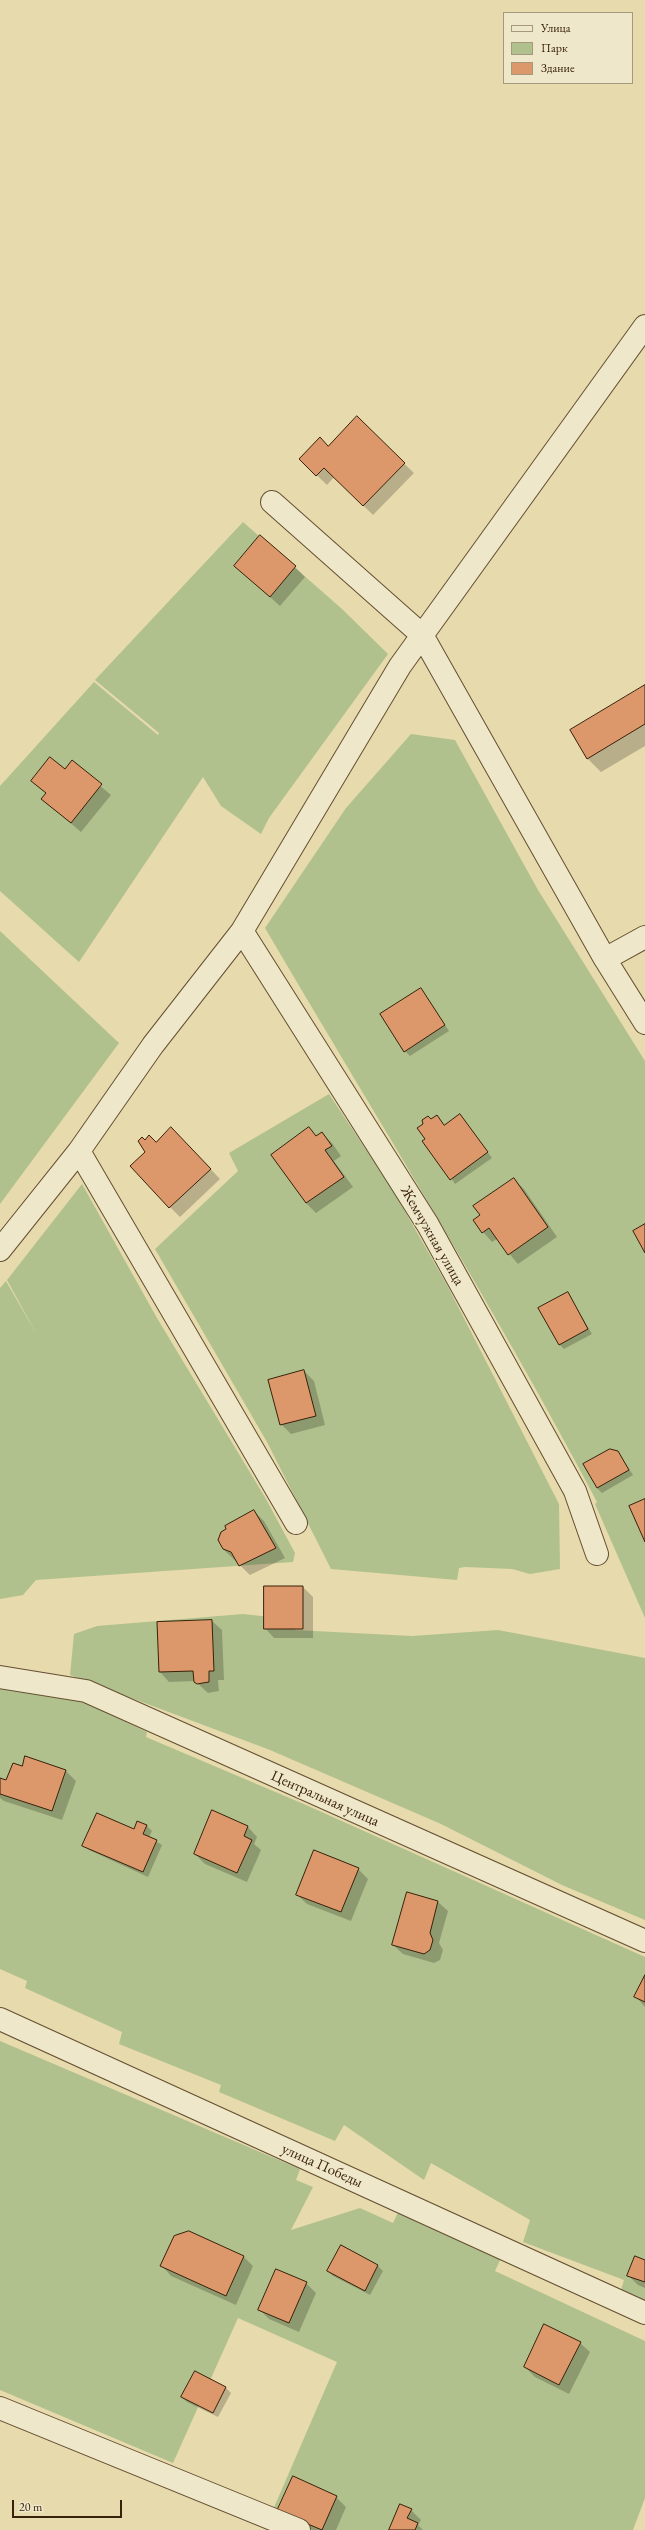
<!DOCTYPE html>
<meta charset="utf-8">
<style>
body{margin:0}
#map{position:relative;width:645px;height:2530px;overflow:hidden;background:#e7daac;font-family:"EB Garamond",serif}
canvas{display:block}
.legend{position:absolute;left:503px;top:12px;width:130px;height:72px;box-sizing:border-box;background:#efe7c9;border:1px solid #a6987d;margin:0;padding:5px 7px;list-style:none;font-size:12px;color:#38210a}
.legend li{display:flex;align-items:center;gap:8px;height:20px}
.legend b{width:20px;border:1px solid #a6987d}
.scale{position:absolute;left:12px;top:2500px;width:110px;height:18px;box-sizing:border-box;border:2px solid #38210a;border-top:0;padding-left:5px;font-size:12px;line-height:14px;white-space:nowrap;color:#38210a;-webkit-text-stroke:3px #efe7c9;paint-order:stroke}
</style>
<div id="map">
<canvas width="645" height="2530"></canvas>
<ul class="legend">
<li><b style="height:5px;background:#efe7c9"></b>Улица</li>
<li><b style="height:11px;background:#b1c18d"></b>Парк</li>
<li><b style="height:11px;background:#dc976b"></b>Здание</li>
</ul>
<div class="scale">20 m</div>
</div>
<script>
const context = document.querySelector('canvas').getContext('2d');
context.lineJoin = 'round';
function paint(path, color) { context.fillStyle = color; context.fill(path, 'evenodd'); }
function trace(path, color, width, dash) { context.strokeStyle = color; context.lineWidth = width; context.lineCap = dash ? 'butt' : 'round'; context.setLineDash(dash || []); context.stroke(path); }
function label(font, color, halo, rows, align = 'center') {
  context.font = font + ' "EB Garamond",serif'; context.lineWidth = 3; context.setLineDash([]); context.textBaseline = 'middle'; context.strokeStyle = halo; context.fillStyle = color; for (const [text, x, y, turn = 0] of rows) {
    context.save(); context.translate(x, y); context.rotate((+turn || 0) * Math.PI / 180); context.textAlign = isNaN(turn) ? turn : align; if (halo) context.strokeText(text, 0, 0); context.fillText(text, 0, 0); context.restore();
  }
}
paint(new Path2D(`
 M243,522L342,609L388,654L269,818L261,834L221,806L203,777L79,962L0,891V786L94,682L158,735L159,733L95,680Z
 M411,734L455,740L538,890L645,1061V1618L595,1504L597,1502C494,1306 377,1119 265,928L346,808Z
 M0,931L119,1043L0,1204Z
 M329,1094L391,1187L447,1285L559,1504L560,1569L530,1574L512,1569L465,1567L459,1568L457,1580L331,1569L267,1442L155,1249L238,1171L229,1153Z
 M82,1184L157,1318L266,1499L295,1553L293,1562L36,1580L23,1595L0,1599V1288L6,1281L37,1335L7,1280Z
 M243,1614L297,1620L295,1630L412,1636L498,1630L645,1658V1920L562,1885L441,1824L270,1750L70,1675L74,1634L97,1626Z
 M0,1685L81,1700L147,1732L146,1737L306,1805L645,1957V2309L619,2297L624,2280L523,2242L530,2220L431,2163L424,2180L344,2125L335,2141L219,2092L221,2085L119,2044L122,2032L25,1988L27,1981L0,1969Z
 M0,2041L300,2169L296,2180L313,2187L291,2230L360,2208L393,2223L401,2206L501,2258L495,2271L645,2341V2498L633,2530H313L272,2512L337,2362L238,2318L173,2463L0,2390Z`), '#b1c18d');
paint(new Path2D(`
 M357,418L414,473L373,515L334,477L327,485L300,459L328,447Z
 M295,567L305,577L280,606L245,575Z
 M645,686V746L601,772L588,759Z
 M72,762L111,795L81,832L42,799L47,794L32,781L65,770Z
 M421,989L449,1031L410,1056L405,1051Z
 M460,1115L492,1158L455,1184L426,1139L437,1116L445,1126Z
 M309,1129L317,1137L322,1133L332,1143L341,1156L334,1161L353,1187L316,1213L306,1203L272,1155Z
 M181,1138L220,1179L180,1217L170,1207L146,1152L145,1141L156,1143Z
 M514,1179L524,1189L557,1237L518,1264L497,1239L492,1242L483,1232L481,1215Z
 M568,1293L592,1334L564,1349L559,1344Z
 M304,1371L314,1381L325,1425L291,1434L281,1424Z
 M618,1452L633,1475L602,1493L597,1488Z
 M254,1511L264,1521L285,1558L250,1575L223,1549Z
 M303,1587L313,1597V1638H274L265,1628Z
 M212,1621L222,1630L224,1680H218L219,1691L208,1693L195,1681L169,1682L160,1672L158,1622Z
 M26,1757L66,1771L76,1781L62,1820L4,1801L0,1798V1779L7,1782L22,1768Z
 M137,1822L147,1826L152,1831L149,1837L162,1845L148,1877L89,1850L84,1845L134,1830Z
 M248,1827L257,1837L254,1844L261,1850L247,1882L205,1864L195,1854Z
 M358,1869L368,1879L351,1921L307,1904L297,1895Z
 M407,1893L438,1902L448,1911L439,1943L443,1950L440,1960L434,1963L403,1954L393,1945Z
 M645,1977V2007L636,1997Z
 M244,2257L253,2266L236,2305L171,2276L162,2266Z
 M645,2261V2288L638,2285L628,2275Z
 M378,2266L383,2271L370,2295L333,2276L328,2271Z
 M306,2283L316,2293L299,2332L269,2319L259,2309Z
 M580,2343L590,2352L569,2394L535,2377L525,2367Z
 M195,2372L226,2388L231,2393L218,2417L187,2402L182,2397Z
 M294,2477L336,2497L346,2507L336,2530H308Z
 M411,2510L421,2520L418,2525L423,2530H390Z`), '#0003');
const building = new Path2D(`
 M357,416L405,463L363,506L324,468L316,476L299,459L320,437L328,446Z
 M260,535L296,566L270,597L234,566Z
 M645,685V724L587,759L570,730Z
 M50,757L65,769L72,760L102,784L71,823L41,799L46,793L31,781Z
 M421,988L445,1025L404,1052L380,1014Z
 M460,1114L488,1152L450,1180L422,1141L425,1139L417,1128L423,1124L422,1120L428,1116L431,1119L437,1115L444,1125Z
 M171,1127L211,1169L169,1208L130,1166L145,1152L138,1141L142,1137L145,1140L149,1135L156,1142Z
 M309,1127L316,1136L322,1132L332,1146L325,1150L344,1177L306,1203L271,1155Z
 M514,1178L548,1227L508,1255L489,1228L482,1233L473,1220L480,1215L473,1206Z
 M645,1224V1253L633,1231Z
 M568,1292L588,1329L559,1345L538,1308Z
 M304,1370L316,1416L280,1425L268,1380Z
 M610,1449L618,1451L629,1470L597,1488L583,1464Z
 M645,1499V1542L629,1506Z
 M254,1510L276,1548L239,1566L231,1552L223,1549L218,1540L221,1532L226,1529L225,1526Z
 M264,1586H303V1629H264Z
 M212,1620L214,1671H209V1682L197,1684L194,1682L193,1671L159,1672L157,1622Z
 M25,1756L66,1770L52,1811L0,1794V1778L6,1780L13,1763L22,1766Z
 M212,1810L248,1826L244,1836L252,1840L237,1873L194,1854Z
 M97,1813L134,1829L137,1821L147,1825L143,1834L157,1840L143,1872L82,1846Z
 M314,1850L359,1868L341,1912L296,1895Z
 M407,1892L438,1901L430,1933L433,1940L430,1950L424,1954L392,1945Z
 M645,1975V2002L634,1997Z
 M189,2231L244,2256L226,2296L160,2266L174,2236Z
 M341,2245L378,2265L365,2291L327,2271Z
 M635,2256L645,2260V2282L627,2276Z
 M276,2269L307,2282L289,2323L258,2310Z
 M544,2324L581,2342L559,2385L524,2367Z
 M195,2371L226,2387L213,2413L181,2397Z
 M293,2476L337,2496L322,2530L277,2511Z
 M400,2504L412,2509L407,2518L418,2523L415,2530H389Z`);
paint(building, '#dc976b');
trace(building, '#38210a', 1);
const minor = new Path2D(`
 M272,502L422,635L605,959L645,1023
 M242,931L428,1225L575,1491L597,1554
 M605,959L645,937
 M79,1151L296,1523
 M0,1250L79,1151L153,1045L242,931L400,666L645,326
 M0,1677L86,1691L645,1941
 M0,2019L645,2313
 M0,2408L299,2530`);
trace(minor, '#644f32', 24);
trace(minor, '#efe7c9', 22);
label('15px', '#38210a', '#efe7c9', [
 ["Жемчужная улица",432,1236,60],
 ["Центральная улица",325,1799,24],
 ["улица Победы",322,2166,24]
]);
</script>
